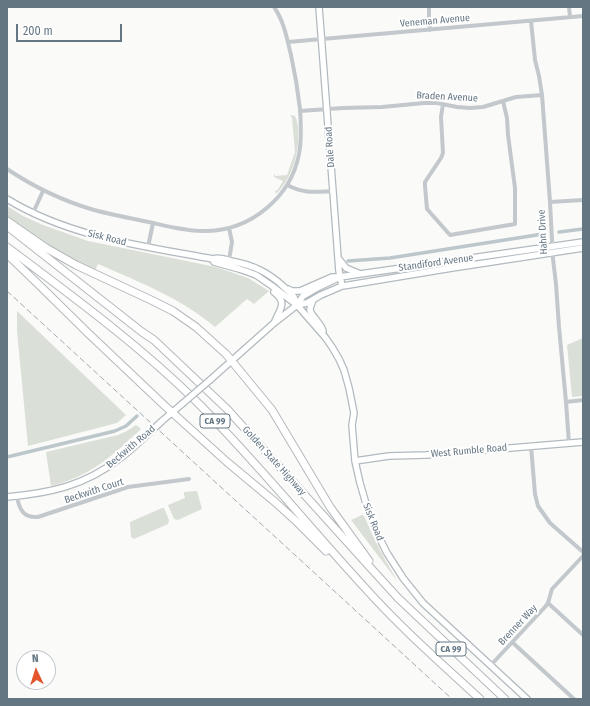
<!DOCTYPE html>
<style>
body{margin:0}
#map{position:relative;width:590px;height:706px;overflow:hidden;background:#fafaf8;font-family:"Fira Sans Condensed",sans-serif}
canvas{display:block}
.frame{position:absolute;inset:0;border:8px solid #657683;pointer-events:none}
.north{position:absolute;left:16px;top:650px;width:40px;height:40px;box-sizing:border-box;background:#fff;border:1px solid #c1c8cd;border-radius:50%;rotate:356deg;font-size:11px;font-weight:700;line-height:16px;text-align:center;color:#657683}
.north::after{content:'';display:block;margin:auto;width:14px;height:18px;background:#e4572e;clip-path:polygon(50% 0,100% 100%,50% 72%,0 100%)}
.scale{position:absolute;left:16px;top:24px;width:106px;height:18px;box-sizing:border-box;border:2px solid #657683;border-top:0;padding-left:5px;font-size:12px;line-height:14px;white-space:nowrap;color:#657683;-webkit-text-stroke:3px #fff;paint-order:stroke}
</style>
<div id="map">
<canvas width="590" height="706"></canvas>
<div class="frame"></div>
<div class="north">N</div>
<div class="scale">200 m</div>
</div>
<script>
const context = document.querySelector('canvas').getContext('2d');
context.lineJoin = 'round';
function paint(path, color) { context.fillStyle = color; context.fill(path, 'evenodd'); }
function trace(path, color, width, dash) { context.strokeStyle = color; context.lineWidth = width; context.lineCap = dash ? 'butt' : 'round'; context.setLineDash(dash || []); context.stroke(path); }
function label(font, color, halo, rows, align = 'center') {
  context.font = font + ' "Fira Sans Condensed",sans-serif'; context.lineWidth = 4; context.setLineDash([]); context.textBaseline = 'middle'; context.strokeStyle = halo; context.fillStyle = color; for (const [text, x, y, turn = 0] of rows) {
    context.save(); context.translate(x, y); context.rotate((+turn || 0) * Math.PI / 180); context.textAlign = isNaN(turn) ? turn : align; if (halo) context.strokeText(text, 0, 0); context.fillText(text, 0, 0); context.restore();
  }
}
paint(new Path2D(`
 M290,115L295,116C297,119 297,123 298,127C300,150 293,178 276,194L275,190L277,191L283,181L274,177V174H275V176L287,175L295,152L292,118Z
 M7,206L23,216L43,225L88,241L216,267L248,278L269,291L254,304L247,299L215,327C181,298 139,282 98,264L95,270L61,253L30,233L7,216Z
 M17,311L126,415L117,423L28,446L17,331Z
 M583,338V396L572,397L567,345Z
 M136,425L141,429C112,456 91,476 51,486L46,452L118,435L127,431Z
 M197,491L202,509L178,520L174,519L168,505L185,498L184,494V492Z
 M162,508H164L169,520L168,524L134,539L131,537L130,522Z
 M362,515L364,516C374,539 385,561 398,582L351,520Z`), '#dadfd7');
trace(new Path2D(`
 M559,232L583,229
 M348,261L390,258L543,234
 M7,457L115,431L126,426L137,416`), '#bbc7cb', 3.5);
const secondary = new Path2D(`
 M319,7L339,271L342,286
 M7,199C69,237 143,246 213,259C218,257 225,259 231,261C253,265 268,272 284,287C287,290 291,293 293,296C295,298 296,302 297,305
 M338,258L346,268L358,273
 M213,259L214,262L239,269L248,272L256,275L272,286L297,305L325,337L332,347L339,359L344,370L349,388L354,413L352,425L355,461L360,483L369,514L380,539L387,553L403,578L423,603L527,699
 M288,289L292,291H300L332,277H339
 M274,292C287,302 281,308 275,321
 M313,300C312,303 310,307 310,310C311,316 321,323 323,331
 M297,305L307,303L321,295L342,286L349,285L452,268L583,248
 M210,380L274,323L297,305L303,296L317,288L340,277L353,275L583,242
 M162,421L182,404
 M355,461L389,456L426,455L583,442
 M7,497C50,493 84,486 119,459C129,452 138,443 147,435`);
const highway = new Path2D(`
 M7,221L46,248L76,265L151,300L173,311L196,327L226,354L272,410L330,507L369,561
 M7,226L142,332L154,340L227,409L368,565L398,598L505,699
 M7,247C72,296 138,344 196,401C256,461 309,527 366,589C401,628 441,663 480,699
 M7,254L35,281L89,334L165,406L227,462L275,502L297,522L326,551`);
trace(secondary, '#b3babf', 8);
trace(highway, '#b4b9bd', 9);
trace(new Path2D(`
 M429,7V16L430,30
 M569,7L570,17
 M531,21L535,60L539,76L542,95L550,202L553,259L556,284L559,327L566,402L569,443
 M288,42L583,16
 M443,104L441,117L443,153L441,158L425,182V186L427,209L450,235L515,224V188L508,135L507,118L503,101
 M300,111L343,108L382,107L424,103H437L457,107L470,108L483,107L516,97L542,95
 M7,169C34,187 63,201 94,210C109,214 124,217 139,220C160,224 185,232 207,231C251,230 291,197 299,154C302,139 301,124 300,109C298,91 295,73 291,55C287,39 284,21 274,7
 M287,185C305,194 314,192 333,191
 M550,202L583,200
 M33,213L43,191
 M148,247L153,223
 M229,260L232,242L229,228
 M566,402L583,400
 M531,446L535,494L538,506L550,523L583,552
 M17,496C19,510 24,518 38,517L128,487L189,479
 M548,603L583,635
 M512,642L574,699
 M490,666L545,607L548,603L552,589L583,556`), '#c3c8cc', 4);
trace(secondary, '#fff', 5.5);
trace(highway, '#fff', 7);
trace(new Path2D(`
 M7,291L452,699`), '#a2aab0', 1, [6, 3]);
const secondaryBridge = new Path2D(`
 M182,404L210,380
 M147,435L162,421`);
trace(secondaryBridge, '#b3babf', 8, []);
trace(secondaryBridge, '#fff', 5.5);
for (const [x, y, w] of [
 [215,421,30],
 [451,649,30]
]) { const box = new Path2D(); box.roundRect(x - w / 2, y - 7, w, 14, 3); context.fillStyle = '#fff'; context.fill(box); trace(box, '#657683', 1); }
label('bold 9px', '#657683', null, [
 ["CA 99",215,421],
 ["CA 99",451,649]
]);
label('10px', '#657683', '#fff', [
 ["Veneman Avenue",435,21,-5],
 ["Braden Avenue",447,97,3],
 ["Dale Road",330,147,-94],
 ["Hahn Drive",543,232,-93],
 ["Sisk Road",107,238,14],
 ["Standiford Avenue",436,263,-8],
 ["Beckwith Road",131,447,-40],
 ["West Rumble Road",469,451,-5],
 ["Golden State Highway",274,461,48],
 ["Beckwith Court",94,491,-18],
 ["Sisk Road",373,522,68],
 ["Brenner Way",518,625,-47]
]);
</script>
